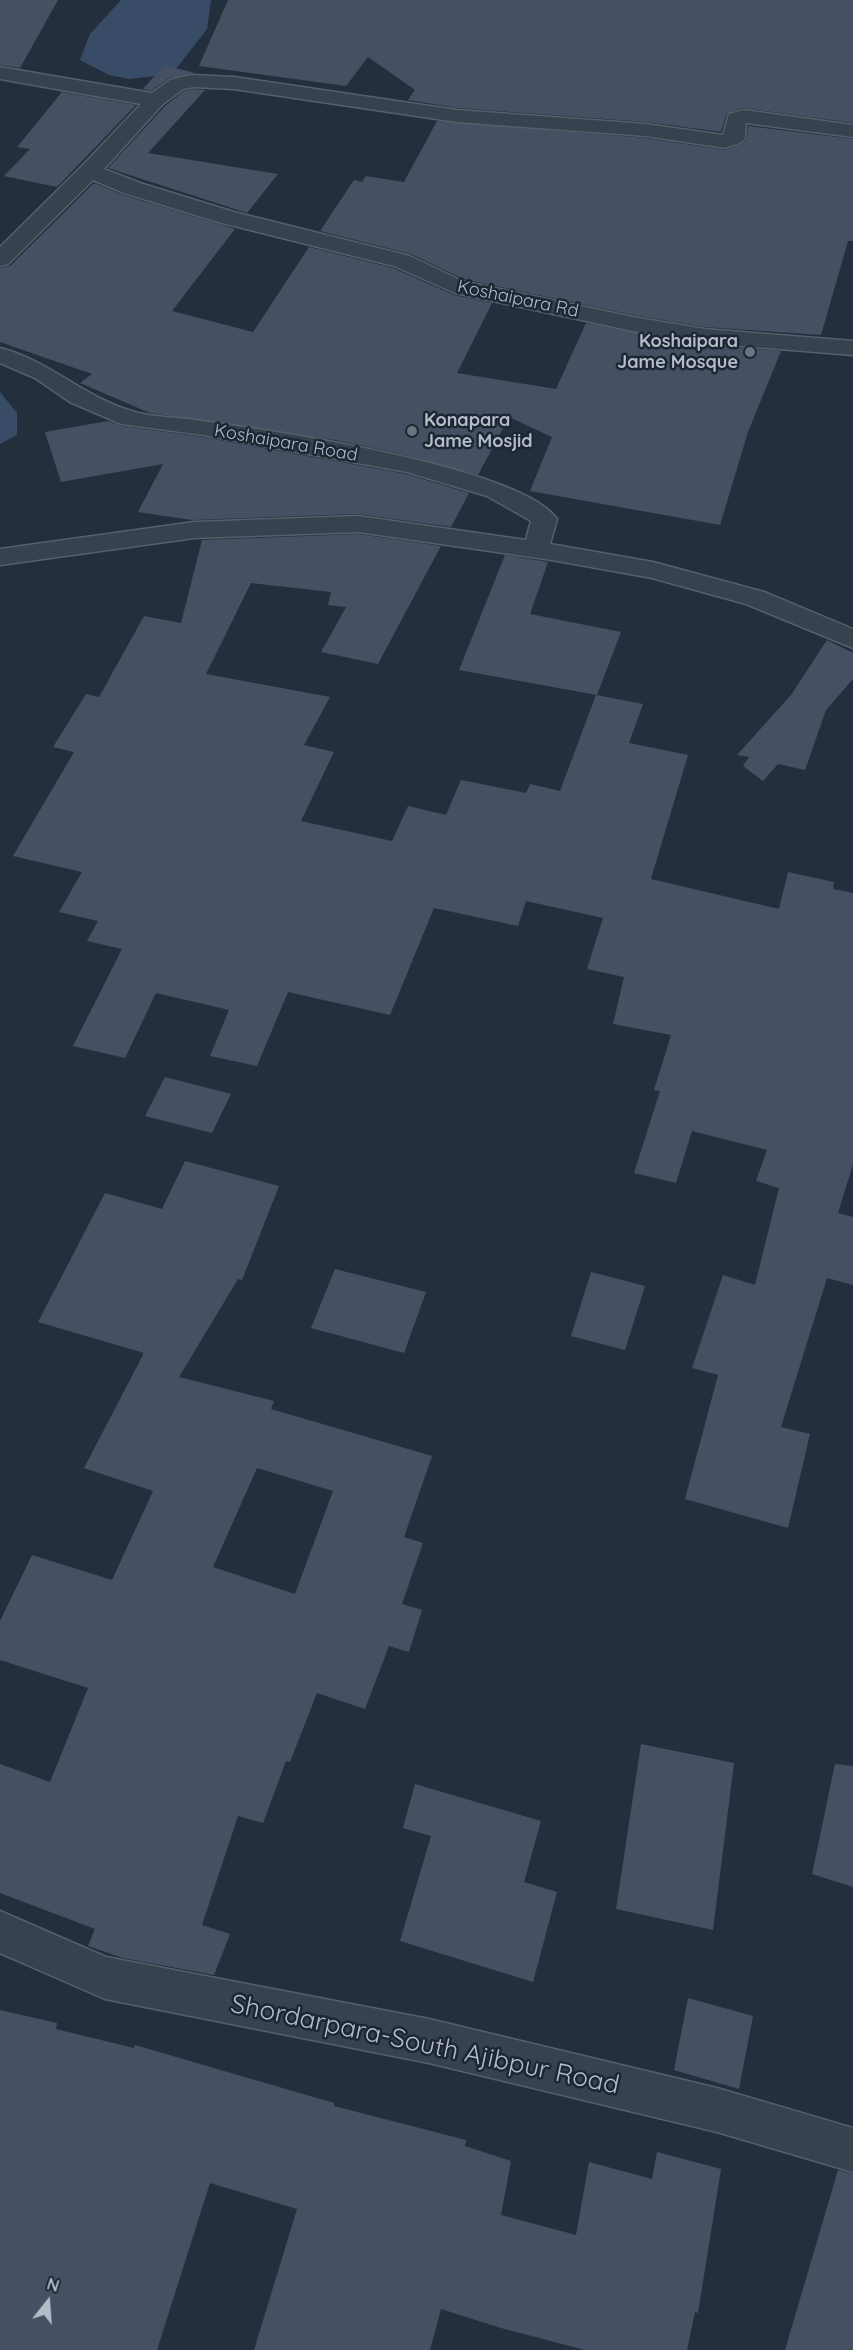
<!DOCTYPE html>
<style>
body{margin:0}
#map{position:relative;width:853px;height:2350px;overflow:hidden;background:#242f3e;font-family:Quicksand,sans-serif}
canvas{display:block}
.north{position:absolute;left:18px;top:2272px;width:60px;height:60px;-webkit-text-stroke:4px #1d2633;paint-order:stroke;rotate:17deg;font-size:16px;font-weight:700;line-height:24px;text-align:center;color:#b4bcc9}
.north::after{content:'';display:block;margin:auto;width:21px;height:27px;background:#b4bcc9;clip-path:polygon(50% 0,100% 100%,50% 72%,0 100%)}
</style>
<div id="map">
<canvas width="853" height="2350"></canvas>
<div class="north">N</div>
</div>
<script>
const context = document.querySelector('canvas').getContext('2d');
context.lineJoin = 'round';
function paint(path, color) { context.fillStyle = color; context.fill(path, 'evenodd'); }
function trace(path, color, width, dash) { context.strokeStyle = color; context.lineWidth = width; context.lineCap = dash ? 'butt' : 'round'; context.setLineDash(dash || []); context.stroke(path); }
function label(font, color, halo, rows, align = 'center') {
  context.font = font + ' Quicksand,sans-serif'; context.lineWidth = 5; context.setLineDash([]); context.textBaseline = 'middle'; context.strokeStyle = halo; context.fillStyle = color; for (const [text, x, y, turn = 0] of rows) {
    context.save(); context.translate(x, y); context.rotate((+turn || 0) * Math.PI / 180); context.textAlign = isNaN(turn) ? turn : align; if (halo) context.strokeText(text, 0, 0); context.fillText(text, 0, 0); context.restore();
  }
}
paint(new Path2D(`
 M121,0H211L207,29L172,74L129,79L109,75L80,60L90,34Z
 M0,392L17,413V435L0,444Z`), '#394c67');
paint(new Path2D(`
 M0,0H58L20,68L0,65Z
 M228,0H853V123L743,108L727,113L721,132L646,122L457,108L408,100L415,90L368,57L346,86L199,66Z
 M164,65L195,73L169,78L151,91L143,89Z
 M193,89L205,90L148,153L278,174L247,213L108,168L165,106L184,91Z
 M62,92L136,105L57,187L4,176L30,149L17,147Z
 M437,121L646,138L725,150L744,143L747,138L748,126L853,139V241H848L821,335L705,327L633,315L463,279L411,254L320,231L354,180L362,182L366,176L404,182Z
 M94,183L123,195L235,229L172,311L253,332L309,247L393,268L454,295L492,303L457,373L556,389L586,323L705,345L781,351L748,432L720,525L530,491L552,437L509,417L478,475L392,452L335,440L150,413L80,383L92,374L0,342V268L10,266Z
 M108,421L121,426L203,437L406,474L469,493L451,527L358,514L192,520L138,512L163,464L61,482L45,432Z
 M358,534L441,546L378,664L321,652L346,607L328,605L331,592L251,583L206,674L330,697L304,745L334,752L301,821L392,841L408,806L446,815L461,780L526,793L530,784L560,791L596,695L643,704L629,743L688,755L651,879L779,909L788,872L834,882L833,889L853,893V1164L838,1213L853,1217V1285L827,1278L781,1427L810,1434L788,1528L685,1499L718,1375L692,1368L723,1275L755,1285L779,1188L756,1181L767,1150L692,1131L676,1183L634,1173L660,1091L654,1090L671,1035L613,1024L624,977L587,969L603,918L526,901L518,926L434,908L390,1015L288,992L257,1066L210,1056L229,1010L156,993L125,1058L73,1046L122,949L87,941L98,921L59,912L82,872L13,856L74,752L53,747L86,694L99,697L144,616L181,623L202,540Z
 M505,555L548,562L530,614L621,632L597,695L459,670Z
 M827,640L853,653V679L826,710L805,770L778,764L763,781L743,766L749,757L737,755L791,695Z
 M165,1077L231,1094L212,1133L145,1116Z
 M185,1161L279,1186L242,1280L238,1279L179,1377L274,1401L271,1409L432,1456L404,1537L423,1543L402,1604L422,1610L409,1652L389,1646L365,1709L317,1693L290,1762L286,1761L263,1823L238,1816L202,1925L230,1934L214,1975L123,1958L88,1946L95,1929L0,1893V1764L50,1782L88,1688L0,1660V1621L32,1555L112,1580L153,1491L84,1468L144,1353L38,1322L105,1193L162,1209ZM257,1468L333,1491L295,1594L213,1567Z
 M335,1269L426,1292L404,1353L311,1328Z
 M591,1272L645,1286L625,1350L571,1336Z
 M641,1744L734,1763L713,1930L616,1909Z
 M835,1764L853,1766V1887L812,1874Z
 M415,1784L541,1821L524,1882L557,1892L533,1982L400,1941L431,1836L403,1828Z
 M688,1998L753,2016L739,2089L674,2070Z
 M0,2010L57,2023L56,2029L134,2048L135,2045L334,2103V2106L466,2140L465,2146L511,2161L501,2215L576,2235L589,2162L652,2179L657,2152L721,2169L698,2313L695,2312L687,2350H585L501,2328L441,2309L430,2350H254L297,2209L210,2183L157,2350H0Z
 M838,2170L853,2174V2350H785Z`), '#455162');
const street = new Path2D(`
 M0,67L152,93L170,80L177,78L193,75L234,77L457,110L646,124L723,135L729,114L744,110L853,125V137L746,123L745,138L742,142L725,148L646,136L457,122L234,89L193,87L183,89L163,104L104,169L140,183L234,212L410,256L462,281L633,317L705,329L853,341V355L705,343L633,331L455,293L394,266L218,222L124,193L93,180L8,264L0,266V247L82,166L141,104L0,79Z
 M0,348C49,360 86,399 135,412C156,418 180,417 202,421C269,430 522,467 557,519L550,544L653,562L764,592L853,629V648L746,604L652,578L552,560L358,532L194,538L0,565V549L194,522L358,516L526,540L531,521L487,496L407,472L203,435L121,424L70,402L35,378L0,363Z
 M0,1911L106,1957L429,2019L717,2088L853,2128V2172L717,2132L429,2063L105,1999L0,1953Z`);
trace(street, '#565f6c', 3);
paint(street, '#38414e');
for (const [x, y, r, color] of [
 [750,352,6,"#6b7280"],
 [412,431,6,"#6b7280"]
]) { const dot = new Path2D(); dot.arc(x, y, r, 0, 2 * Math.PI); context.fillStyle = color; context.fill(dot); trace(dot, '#1d2633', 2); }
label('18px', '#b4bcc9', '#1d2633', [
 ["Koshaipara Rd",518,299,12],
 ["Koshaipara Road",286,443,10]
]);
label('bold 18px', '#b4bcc9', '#1d2633', [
 ["Koshaipara",738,342],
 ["Jame Mosque",738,363],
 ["Konapara",424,421,"left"],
 ["Jame Mosjid",424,442,"left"]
], 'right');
label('26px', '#b4bcc9', '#1d2633', [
 ["Shordarpara-South Ajibpur Road",425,2045,12]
]);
</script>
